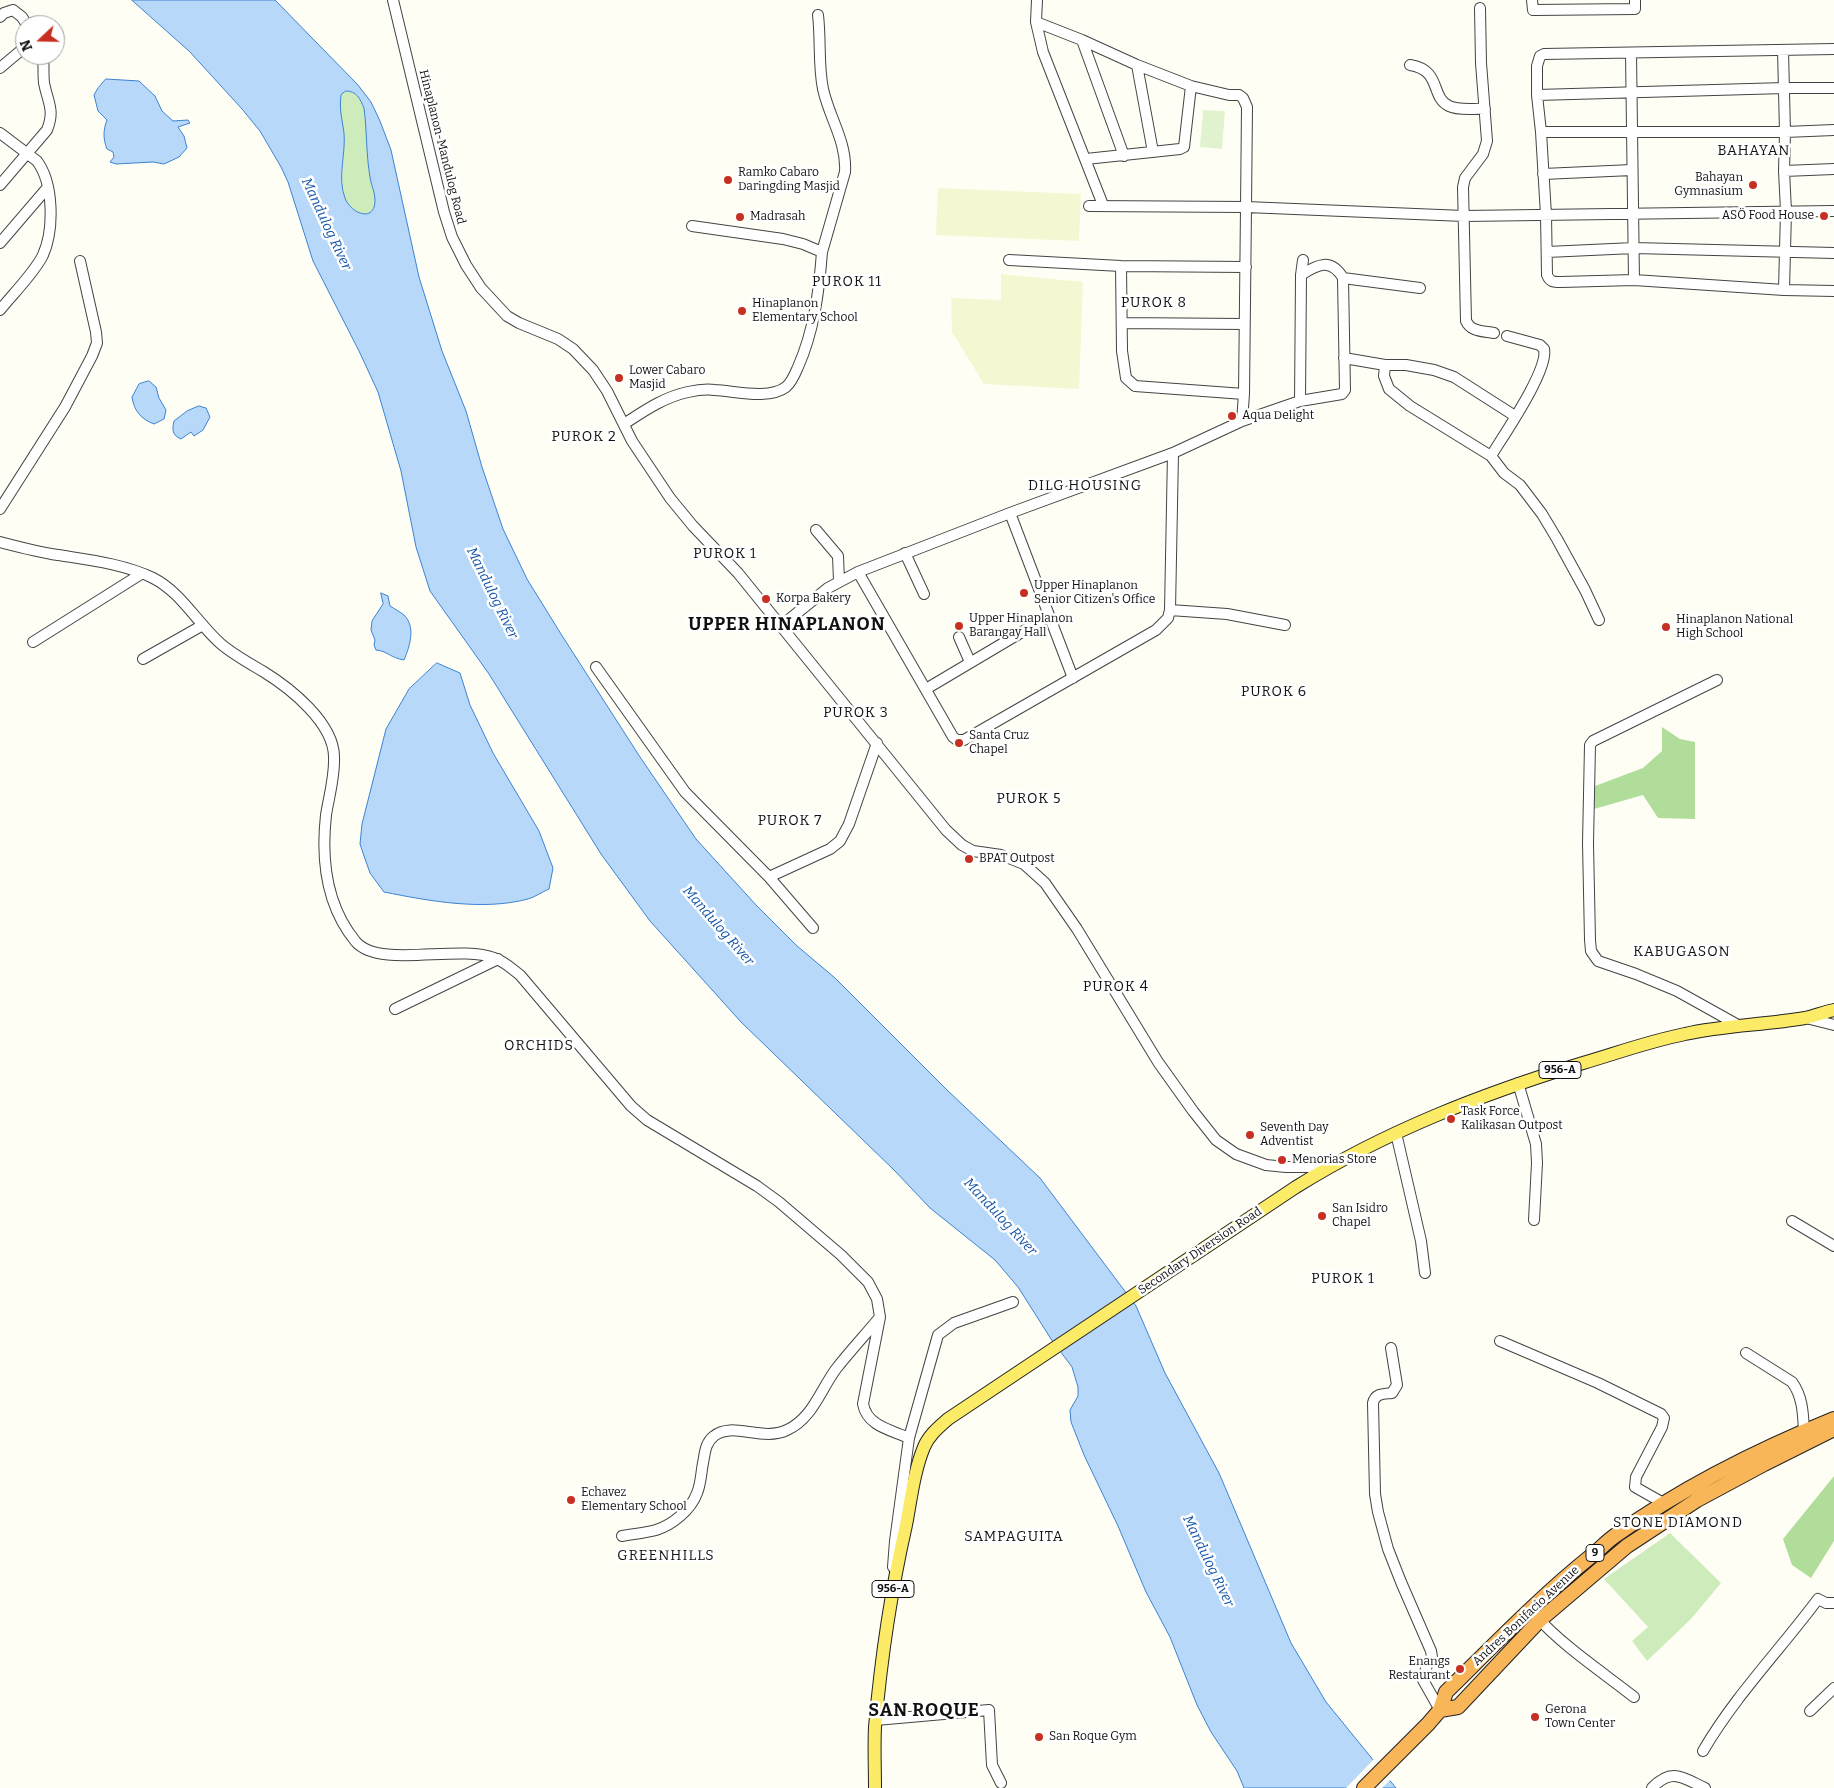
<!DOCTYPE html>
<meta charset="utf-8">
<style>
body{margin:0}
#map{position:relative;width:1834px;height:1788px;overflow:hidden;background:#fffef4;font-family:Bitter,serif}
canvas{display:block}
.north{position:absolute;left:15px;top:15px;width:50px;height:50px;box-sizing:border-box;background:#fff;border:1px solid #a0a0a0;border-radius:50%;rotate:249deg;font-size:14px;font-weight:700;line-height:20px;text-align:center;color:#111}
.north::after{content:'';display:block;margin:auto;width:18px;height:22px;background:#c72f22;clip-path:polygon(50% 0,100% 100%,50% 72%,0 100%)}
</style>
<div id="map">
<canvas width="1834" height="1788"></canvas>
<div class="north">N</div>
</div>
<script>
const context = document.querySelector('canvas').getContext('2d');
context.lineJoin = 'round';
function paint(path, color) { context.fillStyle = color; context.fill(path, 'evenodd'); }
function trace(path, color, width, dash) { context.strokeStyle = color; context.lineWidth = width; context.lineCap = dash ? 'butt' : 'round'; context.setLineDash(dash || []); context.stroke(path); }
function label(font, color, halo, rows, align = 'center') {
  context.font = font + ' Bitter,serif'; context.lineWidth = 5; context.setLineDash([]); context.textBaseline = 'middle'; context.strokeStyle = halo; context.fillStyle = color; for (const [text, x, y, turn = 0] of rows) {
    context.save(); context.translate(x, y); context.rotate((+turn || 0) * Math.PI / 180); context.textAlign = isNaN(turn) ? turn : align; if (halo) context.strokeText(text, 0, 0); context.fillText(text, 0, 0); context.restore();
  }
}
paint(new Path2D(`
 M938,188L1081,194L1079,241L936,235Z
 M1001,274L1083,282L1079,389L984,384L952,332L951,298L1001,300Z`), '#f5f7d3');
paint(new Path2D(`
 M346,91C357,91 360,99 364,108C367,131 367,154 370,176C371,185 376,193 375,202C372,226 347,210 343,193C340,177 345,153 344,136C344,128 340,121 340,114C339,107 340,101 341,95Z
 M1670,1533L1721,1583L1691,1619L1647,1661L1632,1641L1648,1627L1604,1579Z`), '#ceecbb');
paint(new Path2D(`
 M1662,727L1680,739L1695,742V819L1658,818L1643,795L1594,809L1595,786L1643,768L1662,751Z
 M1834,1476V1541L1811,1578L1792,1565L1783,1539Z`), '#b0dd9a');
paint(new Path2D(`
 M1203,110L1225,111L1222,149L1200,147Z`), '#e1f3ce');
const water = new Path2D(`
 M132,0H275L358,85L371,102L380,121L391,150L419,277L442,351L466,411L482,467L503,529L527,579L561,634L640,757L696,839L756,905L796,945L835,978L946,1089L1040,1178L1136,1306L1165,1373L1219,1473L1291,1643L1326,1702L1396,1788H1244L1237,1771L1211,1732L1197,1705L1170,1637L1146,1592L1118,1526L1084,1455L1071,1422L1070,1410L1078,1396V1387L1072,1367L1051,1339L1018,1287L995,1260L930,1208L894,1170L741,1022L650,921L601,854L489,674L430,591L416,547L401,471L378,392L359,351L313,261L288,182L281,167L260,131L242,109L190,52ZM346,91C357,91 360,99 364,108C367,131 366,154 370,177C371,185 375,192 375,200C375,223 351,214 345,198C337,178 346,154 344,133C342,118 339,110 341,95Z
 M106,79L139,81L155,96L162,111L173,121L188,120L190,123L178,127L184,136L187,148L179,157L164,164L153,162L116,164L110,162L114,157L113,152L107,149C103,139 103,130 107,120L98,111L94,95L98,88Z
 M149,381L156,387L159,398L166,410L164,419L154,424C141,419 134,411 132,397L139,384Z
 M199,406L206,408L210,417L203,430L194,436L191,432L181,439C172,435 172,430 174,421L187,411Z
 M381,593L388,596L390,606C395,609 400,612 404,615C416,627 410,646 404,660C391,658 387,651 376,650L374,645L375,640L371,630L372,621L383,604Z
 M437,663L460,673L470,705L493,753L539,831L553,868L549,889C542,892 535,897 528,899C483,911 429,901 384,892L370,873L364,856L360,844L362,824L386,729L409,689Z`);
paint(water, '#b7d8f8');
trace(water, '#3b83d2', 1);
paint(new Path2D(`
 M1374,1759L1391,1779L1382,1788H1346Z`), '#fffef4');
const minor = new Path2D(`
 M393,0L444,212L452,237L466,265L481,288L507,316L519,323L558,339L573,349L593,370L607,391L632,441L670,498L693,526L738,573L946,830L962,845L973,851L1001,855L1024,864L1045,883L1077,929L1158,1062L1193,1111L1216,1140L1236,1154L1266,1165L1286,1167H1329
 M1037,0L1036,22L1043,52L1103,205
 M1532,0L1533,10L1635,9V0
 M1480,8L1481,63L1487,141L1483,154L1465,178L1463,187L1466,321C1471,332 1483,331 1494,333
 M818,15C821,40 818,64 823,89C829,117 847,142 845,172L822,252
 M0,17L4,13L13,10L22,17L27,25
 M1036,22L1082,40L1137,65L1191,86L1229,95H1239L1243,98L1247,107L1246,207L1089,206
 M1082,40L1124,156
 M1834,49L1544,54L1540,56L1537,66V95L1541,132L1546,215L1547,275C1550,282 1553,282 1561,282L1634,280L1784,290L1834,291
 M1783,50L1785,132L1784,171L1786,211L1784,290
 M1631,53L1634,280
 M1137,65L1153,152
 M1410,65C1442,70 1430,97 1449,106C1459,111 1474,108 1485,109
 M0,68L25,47
 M1537,95L1785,88H1834
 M1541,132H1785L1834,130
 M0,133L37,161C54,184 54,230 43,255C35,272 12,295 0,310
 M1086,159L1180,149L1184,147L1191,86
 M1784,171L1834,169
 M1543,174L1632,170
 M0,185L47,130C55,110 48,103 44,83C43,74 44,64 43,55
 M0,243L48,187
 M1547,252L1634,248L1834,253
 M1009,260L1121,266L1246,267
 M1121,266L1122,351L1126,378L1135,386L1244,394
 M1301,275C1318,264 1331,258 1343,278L1420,288
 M1122,323L1244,324
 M1344,358L1385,365H1406L1434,370L1454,377L1515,416
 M1385,365L1384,376L1389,389L1410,406L1491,456L1504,473L1520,485L1542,514L1557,539L1585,590L1599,620
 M1300,401L1301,275L1303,260
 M1242,421L1244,394L1246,207L1464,216L1834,211
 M624,424C644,411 664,397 688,392C697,390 707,389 715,390C735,391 769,400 786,387C792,382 795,374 798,367C814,331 819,292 822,252L803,244L783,239L692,226
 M1491,456C1503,436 1549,370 1544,349L1540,345L1507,336
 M0,509L65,407L92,356L97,343L96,332L80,261
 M1010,513L1073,678
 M816,530L838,556L839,581
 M0,542C19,547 38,552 58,555C89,560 124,564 153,578C181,592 198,624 221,644C234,655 249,663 264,672C290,688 334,723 334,757C335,776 329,796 326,815C321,860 326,906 356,942C380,969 459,944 494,958C504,961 512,969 520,975L631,1106L647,1120L757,1186L779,1202L841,1255L868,1282L877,1299L880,1317L863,1404C867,1426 891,1430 909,1438L895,1541L893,1567
 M905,553L924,594
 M858,572L953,737L957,740H964L1156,630L1168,618L1170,610L1173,453
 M1170,610L1227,614L1285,625
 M781,626L828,588L858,572L1010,513L1173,453L1242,421L1300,401L1342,394L1345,390L1343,278
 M959,637L970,662
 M33,642L141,574
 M143,659L203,625
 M596,667L685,792L769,877L813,928
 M1717,680L1593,741L1590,745L1588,843L1590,940L1591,951L1598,961L1636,974L1677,991L1738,1025
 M926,689L1049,616
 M769,877L830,849L840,841L849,824L877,743
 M395,1009L498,959
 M1806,1018L1834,1025
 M1518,1083L1536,1144L1537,1163L1534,1220
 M1396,1133L1421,1241L1425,1273
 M1792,1221L1834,1246
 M1500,1341L1598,1383L1661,1414L1664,1418L1662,1427L1636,1477L1635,1487L1665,1504
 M1391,1348L1397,1385L1392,1393C1384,1394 1375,1393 1373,1403L1375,1494L1378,1512L1388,1549L1401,1582L1431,1651L1432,1657L1427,1665L1423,1680L1440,1710
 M1746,1353L1792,1382C1803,1397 1803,1414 1804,1431
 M909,1438L938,1335L954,1323L1013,1302
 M622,1536C633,1534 645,1533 656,1530C672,1525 691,1510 697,1493C701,1484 701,1473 703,1463C705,1453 705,1443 714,1436C732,1421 762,1442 787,1430C812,1419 821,1389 836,1369C850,1351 866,1334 880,1317
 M1536,1616C1564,1647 1601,1671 1634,1697
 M1810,1711L1834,1688
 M876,1720L989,1710L992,1765L1001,1783
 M1703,1751C1735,1696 1780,1650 1818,1599L1826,1603H1834
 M1652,1788C1672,1767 1683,1778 1705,1788`);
const major = new Path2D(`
 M875,1788C875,1768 874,1747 875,1727C881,1659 891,1591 906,1525C911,1499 914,1471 924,1447C929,1435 939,1427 948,1419L1296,1187C1386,1131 1482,1094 1583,1063C1617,1053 1650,1041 1685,1034C1724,1025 1765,1025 1805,1018C1815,1016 1824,1012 1834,1010`);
const highway = new Path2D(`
 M1440,1710L1458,1707L1540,1620L1627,1546L1697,1500L1764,1464L1834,1429
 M1364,1788L1428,1724L1440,1710L1446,1692C1493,1646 1539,1598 1590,1557C1599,1550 1607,1541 1616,1535C1682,1488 1760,1449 1834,1419`);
trace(minor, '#444', 12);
trace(major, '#222', 14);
trace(highway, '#222', 16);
trace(minor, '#fff', 10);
trace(major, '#fceb67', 12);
trace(highway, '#f8b659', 14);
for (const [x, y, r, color] of [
 [728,180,5,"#c72f22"],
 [1753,185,5,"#c72f22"],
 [1824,216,5,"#c72f22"],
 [740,217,5,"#c72f22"],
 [742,311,5,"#c72f22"],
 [619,378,5,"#c72f22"],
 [1232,416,5,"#c72f22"],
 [1024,593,5,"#c72f22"],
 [766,599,5,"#c72f22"],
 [959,626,5,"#c72f22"],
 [1666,627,5,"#c72f22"],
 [959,743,5,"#c72f22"],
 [969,859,5,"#c72f22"],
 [1451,1119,5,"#c72f22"],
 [1250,1135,5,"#c72f22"],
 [1282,1160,5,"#c72f22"],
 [1322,1216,5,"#c72f22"],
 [571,1500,5,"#c72f22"],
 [1460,1669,5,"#c72f22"],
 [1535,1717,5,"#c72f22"],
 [1039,1737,5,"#c72f22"]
]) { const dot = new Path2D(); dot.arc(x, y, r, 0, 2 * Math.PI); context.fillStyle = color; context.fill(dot); trace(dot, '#fff', 2); }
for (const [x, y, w] of [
 [1560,1070,42],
 [1595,1553,18],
 [893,1589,42]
]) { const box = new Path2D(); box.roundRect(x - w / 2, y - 8.5, w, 17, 4); context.fillStyle = '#fff'; context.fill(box); trace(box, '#111', 1); }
label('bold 11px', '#111', null, [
 ["956-A",1560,1070],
 ["9",1595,1553],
 ["956-A",893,1589]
]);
label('12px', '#111', '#fff', [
 ["Hinaplanon-Mandulog Road",442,147,76],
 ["Secondary Diversion Road",1200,1251,-34],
 ["Andres Bonifacio Avenue",1526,1616,-43]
]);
label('12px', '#111', '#fff', [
 ["Ramko Cabaro",738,173],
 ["Daringding Masjid",738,187],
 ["Bahayan",1743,178,"right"],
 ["Gymnasium",1743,192,"right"],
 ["ASÖ Food House",1814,216,"right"],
 ["Madrasah",750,217],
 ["Hinaplanon",752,304],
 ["Elementary School",752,318],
 ["Lower Cabaro",629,371],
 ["Masjid",629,385],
 ["Aqua Delight",1242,416],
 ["Upper Hinaplanon",1034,586],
 ["Senior Citizen's Office",1034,600],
 ["Korpa Bakery",776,599],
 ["Upper Hinaplanon",969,619],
 ["Barangay Hall",969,633],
 ["Hinaplanon National",1676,620],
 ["High School",1676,634],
 ["Santa Cruz",969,736],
 ["Chapel",969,750],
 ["BPAT Outpost",979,859],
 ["Task Force",1461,1112],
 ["Kalikasan Outpost",1461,1126],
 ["Seventh Day",1260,1128],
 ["Adventist",1260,1142],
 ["Menorias Store",1292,1160],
 ["San Isidro",1332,1209],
 ["Chapel",1332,1223],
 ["Echavez",581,1493],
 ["Elementary School",581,1507],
 ["Enangs",1450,1662,"right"],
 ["Restaurant",1450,1676,"right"],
 ["Gerona",1545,1710],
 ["Town Center",1545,1724],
 ["San Roque Gym",1049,1737]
], 'left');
context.letterSpacing = '1px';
label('14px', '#111', '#fff', [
 ["BAHAYAN",1754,151],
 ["PUROK 11",847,282],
 ["PUROK 8",1154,303],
 ["PUROK 2",584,437],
 ["DILG HOUSING",1085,486],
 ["PUROK 1",725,554],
 ["PUROK 6",1274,692],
 ["PUROK 3",856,713],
 ["PUROK 5",1029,799],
 ["PUROK 7",790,821],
 ["KABUGASON",1682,952],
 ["PUROK 4",1116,987],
 ["ORCHIDS",539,1046],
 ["PUROK 1",1343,1279],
 ["STONE DIAMOND",1678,1523],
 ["SAMPAGUITA",1014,1537],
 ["GREENHILLS",666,1556]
]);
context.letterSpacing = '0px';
label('italic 14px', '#1455a8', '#fff', [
 ["Mandulog River",326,224,65],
 ["Mandulog River",492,593,64],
 ["Mandulog River",718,926,49],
 ["Mandulog River",1000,1217,47],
 ["Mandulog River",1208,1561,64]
]);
context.letterSpacing = '1px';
label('bold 18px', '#111', '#fff', [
 ["UPPER HINAPLANON",787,625],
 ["SAN ROQUE",924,1711]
]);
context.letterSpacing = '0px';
</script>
